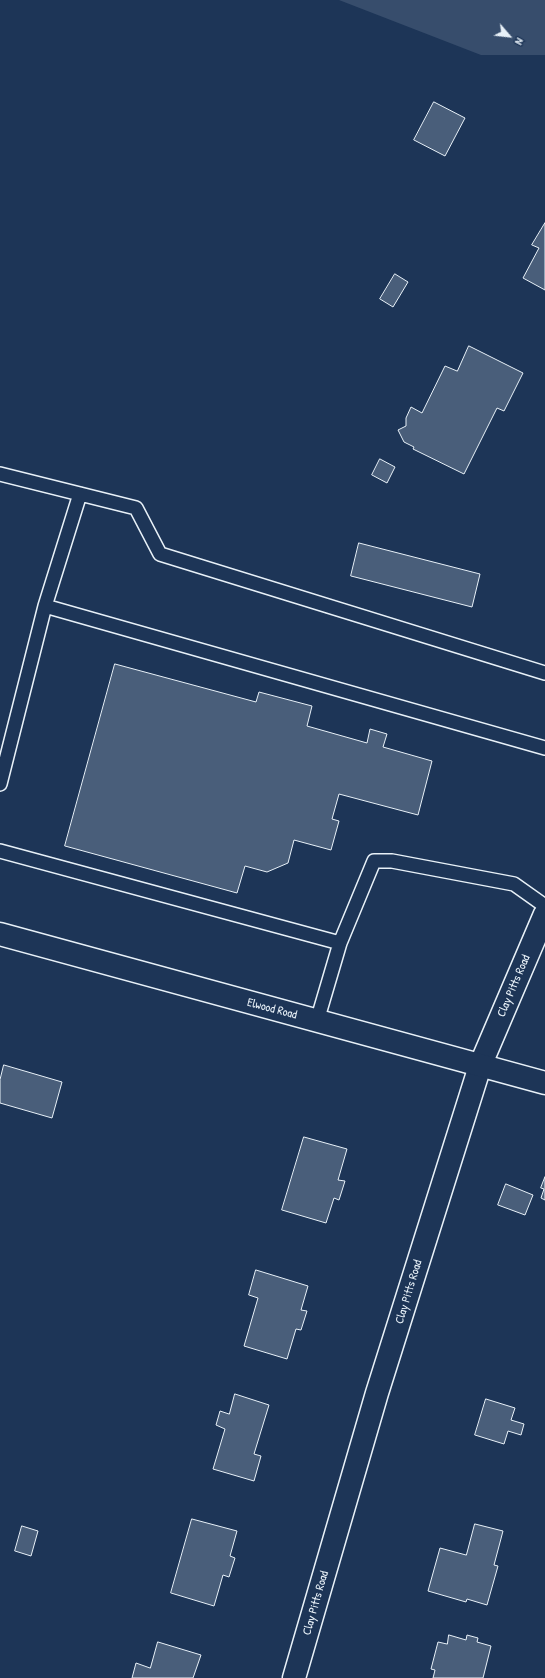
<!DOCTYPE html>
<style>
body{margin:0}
#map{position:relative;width:545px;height:1678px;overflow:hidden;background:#1d3557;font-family:"Patrick Hand",sans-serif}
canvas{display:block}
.north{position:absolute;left:489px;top:16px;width:40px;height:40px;-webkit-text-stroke:3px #1d3557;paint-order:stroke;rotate:118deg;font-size:11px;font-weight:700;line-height:16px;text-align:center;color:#e8f1f8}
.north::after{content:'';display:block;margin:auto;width:14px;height:18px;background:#e8f1f8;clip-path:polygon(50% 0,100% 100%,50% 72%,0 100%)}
</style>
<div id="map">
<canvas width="545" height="1678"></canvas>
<div class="north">N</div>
</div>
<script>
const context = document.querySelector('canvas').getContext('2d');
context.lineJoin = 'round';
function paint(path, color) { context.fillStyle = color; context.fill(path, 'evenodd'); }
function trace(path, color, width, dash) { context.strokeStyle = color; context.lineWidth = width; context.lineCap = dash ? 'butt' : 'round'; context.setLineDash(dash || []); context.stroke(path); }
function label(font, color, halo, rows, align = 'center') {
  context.font = font + ' "Patrick Hand",sans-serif'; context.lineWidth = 3; context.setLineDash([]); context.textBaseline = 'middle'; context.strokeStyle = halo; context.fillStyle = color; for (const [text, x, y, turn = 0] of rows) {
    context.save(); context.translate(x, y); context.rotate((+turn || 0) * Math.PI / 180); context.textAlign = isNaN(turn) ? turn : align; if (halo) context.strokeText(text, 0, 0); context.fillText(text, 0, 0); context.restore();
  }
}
paint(new Path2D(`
 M339,0H545V55H481Z`), '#374d6c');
const building = new Path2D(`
 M434,102L465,118L445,156L414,140Z
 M545,223V290L523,278L539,248L532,245Z
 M395,274L408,282L393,307L380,299Z
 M469,346L523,373L504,411L497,408L464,474L413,449L414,447L404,442L398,430L406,426V418L411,407L422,413L445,366L457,371Z
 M380,459L395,467L387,483L372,475Z
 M359,543L480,574L472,607L351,576Z
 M115,664L256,702L259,692L312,706L307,726L367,743L370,729L387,734L383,747L432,761L418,815L339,794L332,819L339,821L331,850L294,840L288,863L267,872L245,866L237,893L65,846Z
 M4,1065L62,1082L52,1118L0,1103V1080Z
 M304,1137L347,1149L338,1180L345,1181L339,1200L334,1198L326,1223L282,1210Z
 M545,1177V1200L541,1198L544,1189L541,1188Z
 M506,1184L533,1195L525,1215L498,1205Z
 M256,1270L308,1286L301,1310L307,1311L301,1330L296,1329L287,1359L244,1346L258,1298L249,1295Z
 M235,1394L269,1405L254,1454L261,1456L254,1481L213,1469L225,1429L216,1425L220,1411L229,1414Z
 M486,1399L515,1408L511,1420L524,1424L521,1435L508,1431L504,1444L475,1435Z
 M192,1519L237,1531L230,1556L235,1558L229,1577L223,1575L214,1606L171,1593Z
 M475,1524L503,1531L494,1565L498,1566L487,1605L467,1599L466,1602L428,1591L440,1548L466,1555Z
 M22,1526L38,1531L31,1556L15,1551Z
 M449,1635L466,1640L467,1635L478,1638L477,1642L491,1646L483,1678H433L435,1670L431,1669L438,1642L447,1644Z
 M158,1642L201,1655L193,1678H132L136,1663L150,1668Z`);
paint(building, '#495e7a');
trace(building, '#e8f1f8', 1);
const service = new Path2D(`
 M0,474L136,508L160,554L545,673
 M45,606L545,748
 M0,784L45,606L80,494
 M0,851L340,943
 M317,1021L340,943L374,861H392L514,884L545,906`);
const tertiary = new Path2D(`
 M294,1678L377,1393L480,1066L545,914`);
const secondary = new Path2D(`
 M0,934L545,1083`);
trace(service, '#e8f1f8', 16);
trace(tertiary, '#e8f1f8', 25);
trace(secondary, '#e8f1f8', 25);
trace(service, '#1d3557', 13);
trace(tertiary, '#1d3557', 22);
trace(secondary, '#1d3557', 22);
label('12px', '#e8f1f8', '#1d3557', [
 ["Clay Pitts Road",514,986,-67],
 ["Elwood Road",272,1009,15],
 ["Clay Pitts Road",409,1292,-73],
 ["Clay Pitts Road",316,1603,-74]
]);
</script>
